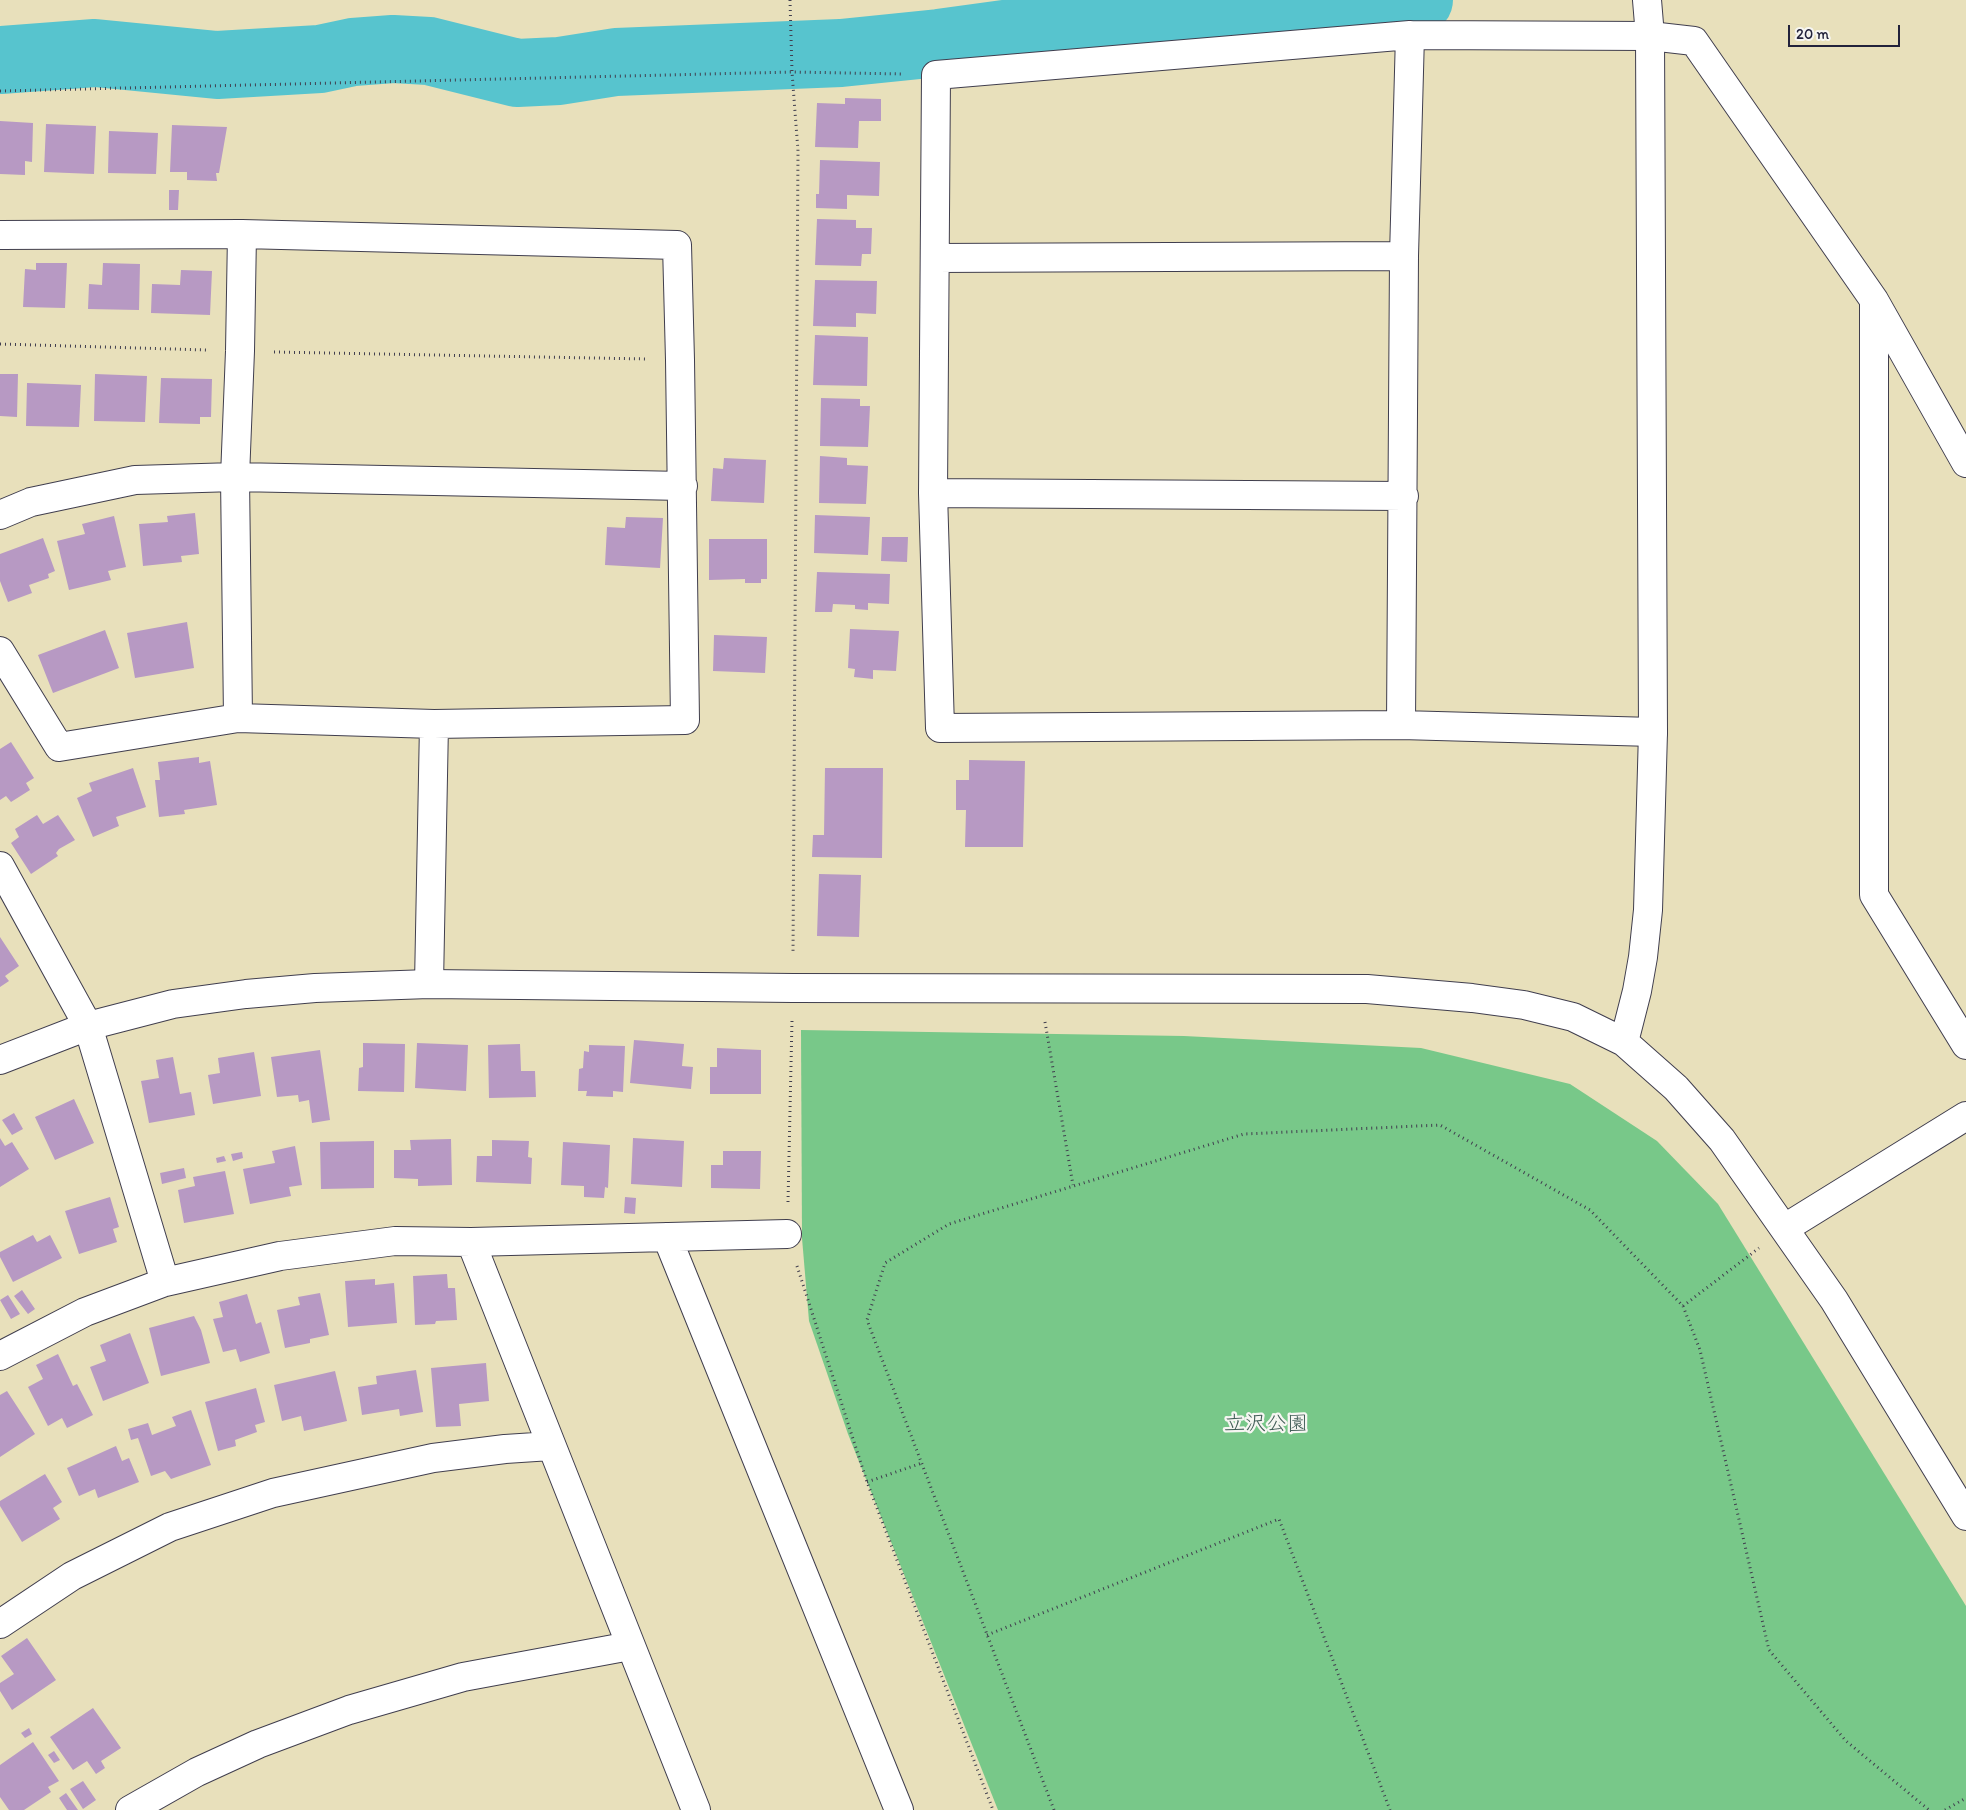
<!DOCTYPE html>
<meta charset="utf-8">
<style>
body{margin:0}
#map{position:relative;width:1966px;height:1810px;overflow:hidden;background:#e8e0bb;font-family:Itim,sans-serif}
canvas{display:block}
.scale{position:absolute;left:1788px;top:25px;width:112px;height:22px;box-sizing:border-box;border:2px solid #22223b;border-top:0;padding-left:6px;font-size:15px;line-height:18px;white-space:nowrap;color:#22223b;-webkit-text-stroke:4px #f6f6f2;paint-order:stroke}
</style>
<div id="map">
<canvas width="1966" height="1810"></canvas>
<div class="scale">20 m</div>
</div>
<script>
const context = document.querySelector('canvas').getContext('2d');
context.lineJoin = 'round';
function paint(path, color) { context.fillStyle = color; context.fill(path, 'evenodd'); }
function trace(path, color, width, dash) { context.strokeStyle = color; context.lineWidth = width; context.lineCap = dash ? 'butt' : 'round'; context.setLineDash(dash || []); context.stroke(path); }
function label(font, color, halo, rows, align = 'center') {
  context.font = font + ' Itim,"Klee One",sans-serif'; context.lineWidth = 4.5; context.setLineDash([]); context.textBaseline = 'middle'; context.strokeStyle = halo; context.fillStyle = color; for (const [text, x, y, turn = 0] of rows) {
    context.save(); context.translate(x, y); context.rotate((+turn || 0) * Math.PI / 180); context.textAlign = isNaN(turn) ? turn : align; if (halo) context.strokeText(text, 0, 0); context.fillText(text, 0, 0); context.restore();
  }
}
paint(new Path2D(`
 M801,1030L1184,1036L1421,1048L1570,1084L1657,1141L1718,1204L1966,1606V1810H998L848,1434L809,1321L802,1238Z`), '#78c889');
trace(new Path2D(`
 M0,60L95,53L217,65L320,59L353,52L393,49L429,51L517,73L559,71L616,62L841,53L939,43L1084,23L1147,13L1198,9L1331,7L1419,0`), '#57c4ce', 68);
paint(new Path2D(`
 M845,98L881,99V121H859L858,148L815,147L817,103L845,104Z
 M0,121L33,123L32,162L25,161V175L0,174Z
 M46,124L96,126L94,174L44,172Z
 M172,125L227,127L219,173H216L217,181L187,180V172H170Z
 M109,131L158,133L156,174L108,173Z
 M820,160L880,162L879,196L847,195V209L816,208V194H819Z
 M169,190H179L178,210H169Z
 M817,219L856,220V228H872L871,254H862L861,266L815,265Z
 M36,263H67L65,308L23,307L25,269L36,270Z
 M103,263L140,264L139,310L88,309L89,284L102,285Z
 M181,270L212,271L210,315L151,313L152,284L180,285Z
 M815,280L877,281L876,314L856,313V327L813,326Z
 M815,335L868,337L867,386L813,385Z
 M0,374H18L17,417L0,416Z
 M95,374L147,376L145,422L94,421Z
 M161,378L212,379L211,417H200V424L159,423Z
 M27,383L81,385L79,427L26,426Z
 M821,398L860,399V406H870L868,447L820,446Z
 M820,456L847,458V465L868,466L866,504L819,503Z
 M724,458L766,460L764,503L711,501L713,468L723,469Z
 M195,513L199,554L181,556L182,562L143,566L139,524L168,522L167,516Z
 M815,515L870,517L868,555L814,553Z
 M114,516L126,567L108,571L111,580L69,590L57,541L85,534L82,524Z
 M626,517L663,518L660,568L605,565L607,527L625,528Z
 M882,537H908L907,562L881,561Z
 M43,538L55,571L48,574L49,578L29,585L32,593L8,602L0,581V554Z
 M709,539H767V579H761V583H745V579L709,580Z
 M817,572L890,574L889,604L868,603V610L855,609V605L833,604L832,612H815Z
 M187,622L194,668L135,678L127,633Z
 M850,629L899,631L896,671L873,670V679L854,677L855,669L848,668Z
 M105,630L119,668L53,693L38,655Z
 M714,635L767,637L765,673L713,671Z
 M11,742L34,778L26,783L30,790L11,802L6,796L0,800V749Z
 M199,757V763L210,761L217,805L184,810L185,814L159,817L155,780H160L158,762Z
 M969,760L1025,761L1023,847H965L966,810H956V780H969Z
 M133,768L146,807L116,817L119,826L93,837L77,798L92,791L89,783Z
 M825,768H883L882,858L812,857L813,835H824Z
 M37,815L43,824L58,815L75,840L59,849L56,853L58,856L31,874L11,843L19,837L15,829Z
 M819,874L861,875L859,937L817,936Z
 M0,937L19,966L5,976L9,981L0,987Z
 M634,1040L684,1044L682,1066L693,1067L691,1089L630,1083Z
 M363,1043L405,1044L404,1092L358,1091L359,1068L363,1067Z
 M417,1043L468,1045L466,1091L415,1088Z
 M520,1044L521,1071H535L536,1097L489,1098L488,1045Z
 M589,1045L625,1046L623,1092L613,1091V1097L586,1096L587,1091H578L579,1069L583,1068L584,1051L589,1052Z
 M717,1048L761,1050V1094H710V1067H717Z
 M320,1050L330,1120L312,1123L309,1100L299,1102L298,1095L277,1097L271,1057Z
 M254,1052L261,1096L213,1104L208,1075L220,1073L218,1058Z
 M173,1057L180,1094L191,1092L195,1115L149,1123L141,1081L159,1078L156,1060Z
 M74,1099L94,1143L55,1160L35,1117Z
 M14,1113L23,1129L12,1135L2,1120Z
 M0,1138L5,1146L12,1142L29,1169L0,1187Z
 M633,1138L684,1141L682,1187L631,1184Z
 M451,1139L452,1185L418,1186V1179L394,1178V1150H411L410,1140Z
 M492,1140L529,1141L528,1157L532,1158L531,1184L476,1182L477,1156H492Z
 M374,1141V1188L321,1189L320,1142Z
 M563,1142L610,1145L608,1188L605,1187L604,1198L584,1197V1186L561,1185Z
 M295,1146L302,1185L289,1187L291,1196L250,1204L243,1169L275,1163L272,1151Z
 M723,1151H761L760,1189L711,1188V1165H723Z
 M242,1152L243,1158L233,1161L231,1154Z
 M224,1156L226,1161L217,1163L216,1158Z
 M184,1168L186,1178L162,1184L160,1173Z
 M225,1171L234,1214L184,1223L178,1190L195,1186L193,1177Z
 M110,1197L119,1227L113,1229L117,1242L79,1254L65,1211Z
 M625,1197L636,1198L635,1214L624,1213Z
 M33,1235L37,1242L50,1235L62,1258L13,1282L0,1257V1252Z
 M447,1274L448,1288H455L457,1320L436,1321L435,1324L415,1325L413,1276Z
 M375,1279V1285L394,1283L397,1323L348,1327L345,1281Z
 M22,1290L35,1309L28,1314L14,1296Z
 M320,1293L329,1335L310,1339V1343L285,1348L277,1310L300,1305L298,1297Z
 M247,1294L256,1324L261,1322L270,1353L240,1362L236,1349L223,1352L213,1319L223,1317L219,1302Z
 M8,1295L20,1314L11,1319L0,1300Z
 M194,1316L201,1330L210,1363L161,1376L149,1328Z
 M130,1333L149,1383L103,1401L90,1367L106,1361L100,1345Z
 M58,1354L73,1386L77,1384L93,1415L67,1428L62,1418L48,1426L28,1387L43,1379L36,1365Z
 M486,1363L489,1401L459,1404L461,1426L436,1427L431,1368Z
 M416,1370L423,1412L400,1416L399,1409L362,1415L358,1387L377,1384L376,1376Z
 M335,1371L347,1421L304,1431L301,1416L282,1421L274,1385Z
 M256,1388L265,1422L255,1425L257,1432L235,1440L236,1446L218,1451L205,1402Z
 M7,1391L35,1434L0,1457V1395Z
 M191,1410L211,1465L171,1479L165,1471L151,1476L138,1438L131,1440L128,1429L148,1423L152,1435L176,1426L172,1417Z
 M116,1446L122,1461L129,1458L139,1482L98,1498L95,1489L79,1496L67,1468Z
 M45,1474L62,1502L53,1508L60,1519L22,1542L0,1506V1501Z
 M27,1638L56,1680L12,1710L0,1691V1683L14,1674L1,1656Z
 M93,1708L121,1748L101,1761L105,1768L96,1774L87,1761L73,1770L50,1737Z
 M29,1728L32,1734L25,1738L21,1733Z
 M33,1742L59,1781L48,1787L51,1792L24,1810H9L0,1797V1765Z
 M54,1751L60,1760L54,1763L48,1755Z
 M83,1781L96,1800L83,1809L70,1789Z
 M66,1793L78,1810H67L59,1798Z`), '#b799c3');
const street = new Path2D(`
 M0,235L242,234L677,245L680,360L685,720L434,724L238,718L59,747L0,651
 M935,258L1404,256
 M1874,301V895L1966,1045
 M933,493L1404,496
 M0,515L31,502L135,480L235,477L683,486
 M238,718L235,477L240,351L242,234
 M1401,725L1404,256L1410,35
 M1653,732L1401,725L940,728L933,493L936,75L1410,35L1650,36L1694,41L1874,300L1966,463
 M0,866L88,1026L165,1282
 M429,984L434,724
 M1785,1228L1966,1116
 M667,1237L899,1810
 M471,1242L696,1810
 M0,1356L85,1312L165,1282L280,1256L395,1241L471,1242L787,1234
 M0,1624L72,1576L170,1527L273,1493L433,1458L505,1449L551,1446
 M130,1810L197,1772L258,1744L349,1710L463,1677L630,1646`);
const secondary = new Path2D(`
 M1624,1042L1637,991L1643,957L1648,910L1653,732L1650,36L1647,0
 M0,1060L88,1026L173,1004L246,994L315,988L429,984L793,988L1367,989L1472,998L1524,1005L1573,1017L1624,1042L1676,1088L1722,1140L1834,1300L1966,1516`);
trace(street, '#403e4e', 30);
trace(secondary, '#403e4e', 30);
trace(new Path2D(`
 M790,0L792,72L798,151L793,954
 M0,91L792,72L903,74
 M0,344L207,350
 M274,352L647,359
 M1045,1022L1073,1185
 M788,1202L792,1020
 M797,1266L867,1482L993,1810
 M1683,1306L1759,1248
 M867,1482L922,1463
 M987,1635L1279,1519L1390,1810
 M1054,1810L867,1320L885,1263L949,1224L1244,1134L1440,1125L1590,1210L1683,1306L1700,1350L1769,1650L1846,1741L1929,1810
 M1945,1810L1966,1798`), '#403e4e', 3, [1, 4]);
trace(street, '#fff', 28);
trace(secondary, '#fff', 28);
label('21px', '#405c56', '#f6f6f2', [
 ["立沢公園",1266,1425]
]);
</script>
